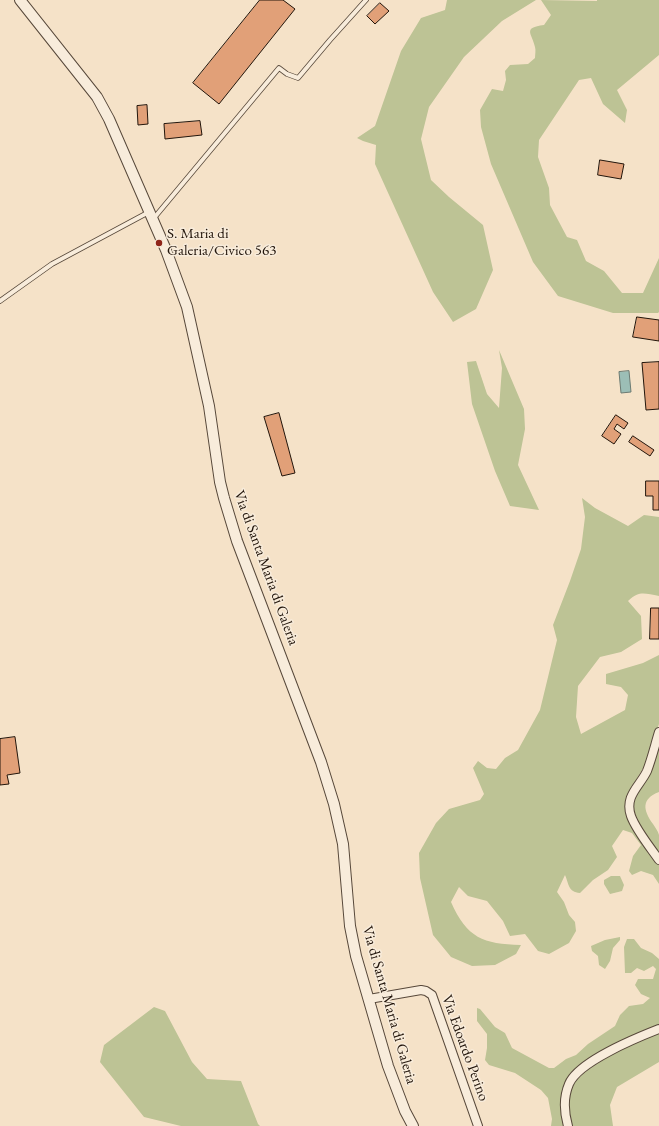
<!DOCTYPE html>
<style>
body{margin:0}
canvas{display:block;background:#f5e2c8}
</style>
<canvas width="659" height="1126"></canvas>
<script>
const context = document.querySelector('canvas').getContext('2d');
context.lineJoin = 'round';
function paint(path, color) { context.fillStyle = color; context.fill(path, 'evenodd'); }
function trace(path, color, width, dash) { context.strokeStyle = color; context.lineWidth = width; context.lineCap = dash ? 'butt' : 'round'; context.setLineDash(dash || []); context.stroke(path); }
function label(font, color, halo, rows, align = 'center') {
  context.font = font + ' "EB Garamond",serif'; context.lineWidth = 3; context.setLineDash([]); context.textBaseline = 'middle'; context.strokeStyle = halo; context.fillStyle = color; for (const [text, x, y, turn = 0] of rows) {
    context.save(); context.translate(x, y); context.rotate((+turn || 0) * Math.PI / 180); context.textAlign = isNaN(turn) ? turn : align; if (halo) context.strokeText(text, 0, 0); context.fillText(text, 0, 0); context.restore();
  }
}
paint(new Path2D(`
 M447,0H536L502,21L464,57L429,107L421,139L431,180L449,197L483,225L493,270L476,309L453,322L433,292L375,164L376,145L363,141L357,138L375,126L401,51L421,18L445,10Z
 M541,0L597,1V0H659V55L617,90L627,110L625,123L603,104L591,78L579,80L539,140L538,157L549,188L550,205L567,237L577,240L586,261L604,271L622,293H643L659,258V312L658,313H613L558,296L533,262L491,164L481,127L480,110L492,89L503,91L506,80L505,71L510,65L528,64L535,58C535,55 536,50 535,47C532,33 522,28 544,25L551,15Z
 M499,350L524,409L525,429L518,465L539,510L510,506L495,471L472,404L467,362L476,361L487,394L499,408L502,368Z
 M582,498L595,508L628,526L644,515L659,517V596C645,594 640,590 628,601L641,616L642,639L621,652L600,657L578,686L576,717L581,734L625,710L628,695L621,687L606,684V674L643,663L659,655V724L644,767L631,788L626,805L629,822L632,823L659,863V884L653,875L641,871L632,875L629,871L633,856L641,845L632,833L623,830L612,846L617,857L608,870L593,880L580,893C568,892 569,884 565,875L557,892L564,902L569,915L575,922L576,931L569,943L549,954L538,951L525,934L510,936L503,921L487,901L468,896L459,887L451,902C467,938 483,944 521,945L516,954L495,965L472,966L451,957L433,935L420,878L419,853L436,823L449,809L480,800L484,794L473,768L478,761L487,768L496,769L505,758L518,750L540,710L557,640L553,625L570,581L581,549L585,517Z
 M659,741V792C641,799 643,810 653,824C655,827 658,831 659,835C659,842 659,851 659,857L634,817L632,801Z
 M611,876H620L624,885L622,891L610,894L604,884V880Z
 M620,937V940L613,948L610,961L605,969L599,965L598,956L592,951L591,946L605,940Z
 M627,939H634L641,948L652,953L659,959V1026L636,1037L568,1081L566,1126H551L552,1119L548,1098L541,1090L515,1073L489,1065L485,1060L487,1048V1034L477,1021V1008L480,1009L495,1027L505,1033L512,1048L549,1068H554L566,1059L576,1055L588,1044L615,1026L620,1015L629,1006L643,1004L650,998L641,994L635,985L638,979H653L656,969L653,966L644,971L637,968L631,973H625L624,947Z
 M154,1007L165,1011L192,1062L207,1079L241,1081L258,1124L260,1126H181L144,1117L100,1062L104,1045Z
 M659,1032V1062L617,1087L610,1105L613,1126H572C570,1115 566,1104 569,1093C578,1066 634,1044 659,1032Z`), '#bdc395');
const water = new Path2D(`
 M629,371L631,392L621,393L619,372Z`);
paint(water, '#9cbeb6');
trace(water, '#6b7a72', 1);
const building = new Path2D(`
 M260,0H283L295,9L219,104L193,83Z
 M380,3L389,11L375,24L367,16Z
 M147,105L148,124L138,125L137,106Z
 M200,121L202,135L165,139L164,124Z
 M600,160L624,164L621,179L598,175Z
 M637,317L659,320V341L633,337Z
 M659,362V409L646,410L642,363Z
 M279,413L295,473L282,476L264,417Z
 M616,415L628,423L624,429L617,424L614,429L621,434L614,444L602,436Z
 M633,436L654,450L650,456L629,442Z
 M646,481H659V510H653V496H646Z
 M651,608H659V639H650Z
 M15,737L20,773L7,775L9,784L0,785V739Z`);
paint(building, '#e1a078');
trace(building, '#22150b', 1);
const service = new Path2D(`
 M154,218L279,68L287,74L298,78L330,40L366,0
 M0,301L52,264L149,212`);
const minor = new Path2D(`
 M659,732C655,745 652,758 647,771C640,786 624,796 631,816C636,830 650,847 659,860
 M369,999L421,990L426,991L432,995L478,1126
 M568,1126C564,1112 563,1098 569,1084C578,1062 636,1038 659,1029`);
const tertiary = new Path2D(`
 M20,0L97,97L109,119L166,250L187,307L209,406L220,482L224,498L237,541L321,762L334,804L343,844L350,926L356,956L388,1066L405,1111L413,1126`);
trace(service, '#57483a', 5.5);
trace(minor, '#57483a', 10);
trace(tertiary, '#57483a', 12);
trace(service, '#f8ecdb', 4);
trace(minor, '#f8ecdb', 8);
trace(tertiary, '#f8ecdb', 10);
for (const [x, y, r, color] of [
 [159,243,4,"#8f2418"]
]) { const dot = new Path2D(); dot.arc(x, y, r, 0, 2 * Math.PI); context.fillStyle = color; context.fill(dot); trace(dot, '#f8ecdb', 1.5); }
label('15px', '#22150b', '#f8ecdb', [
 ["S. Maria di",167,234],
 ["Galeria/Civico 563",167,251]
], 'left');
label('15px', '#22150b', '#f8ecdb', [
 ["Via di Santa Maria di Galeria",266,568,70],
 ["Via di Santa Maria di Galeria",389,1005,74],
 ["Via Edoardo Perino",465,1048,70]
]);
</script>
